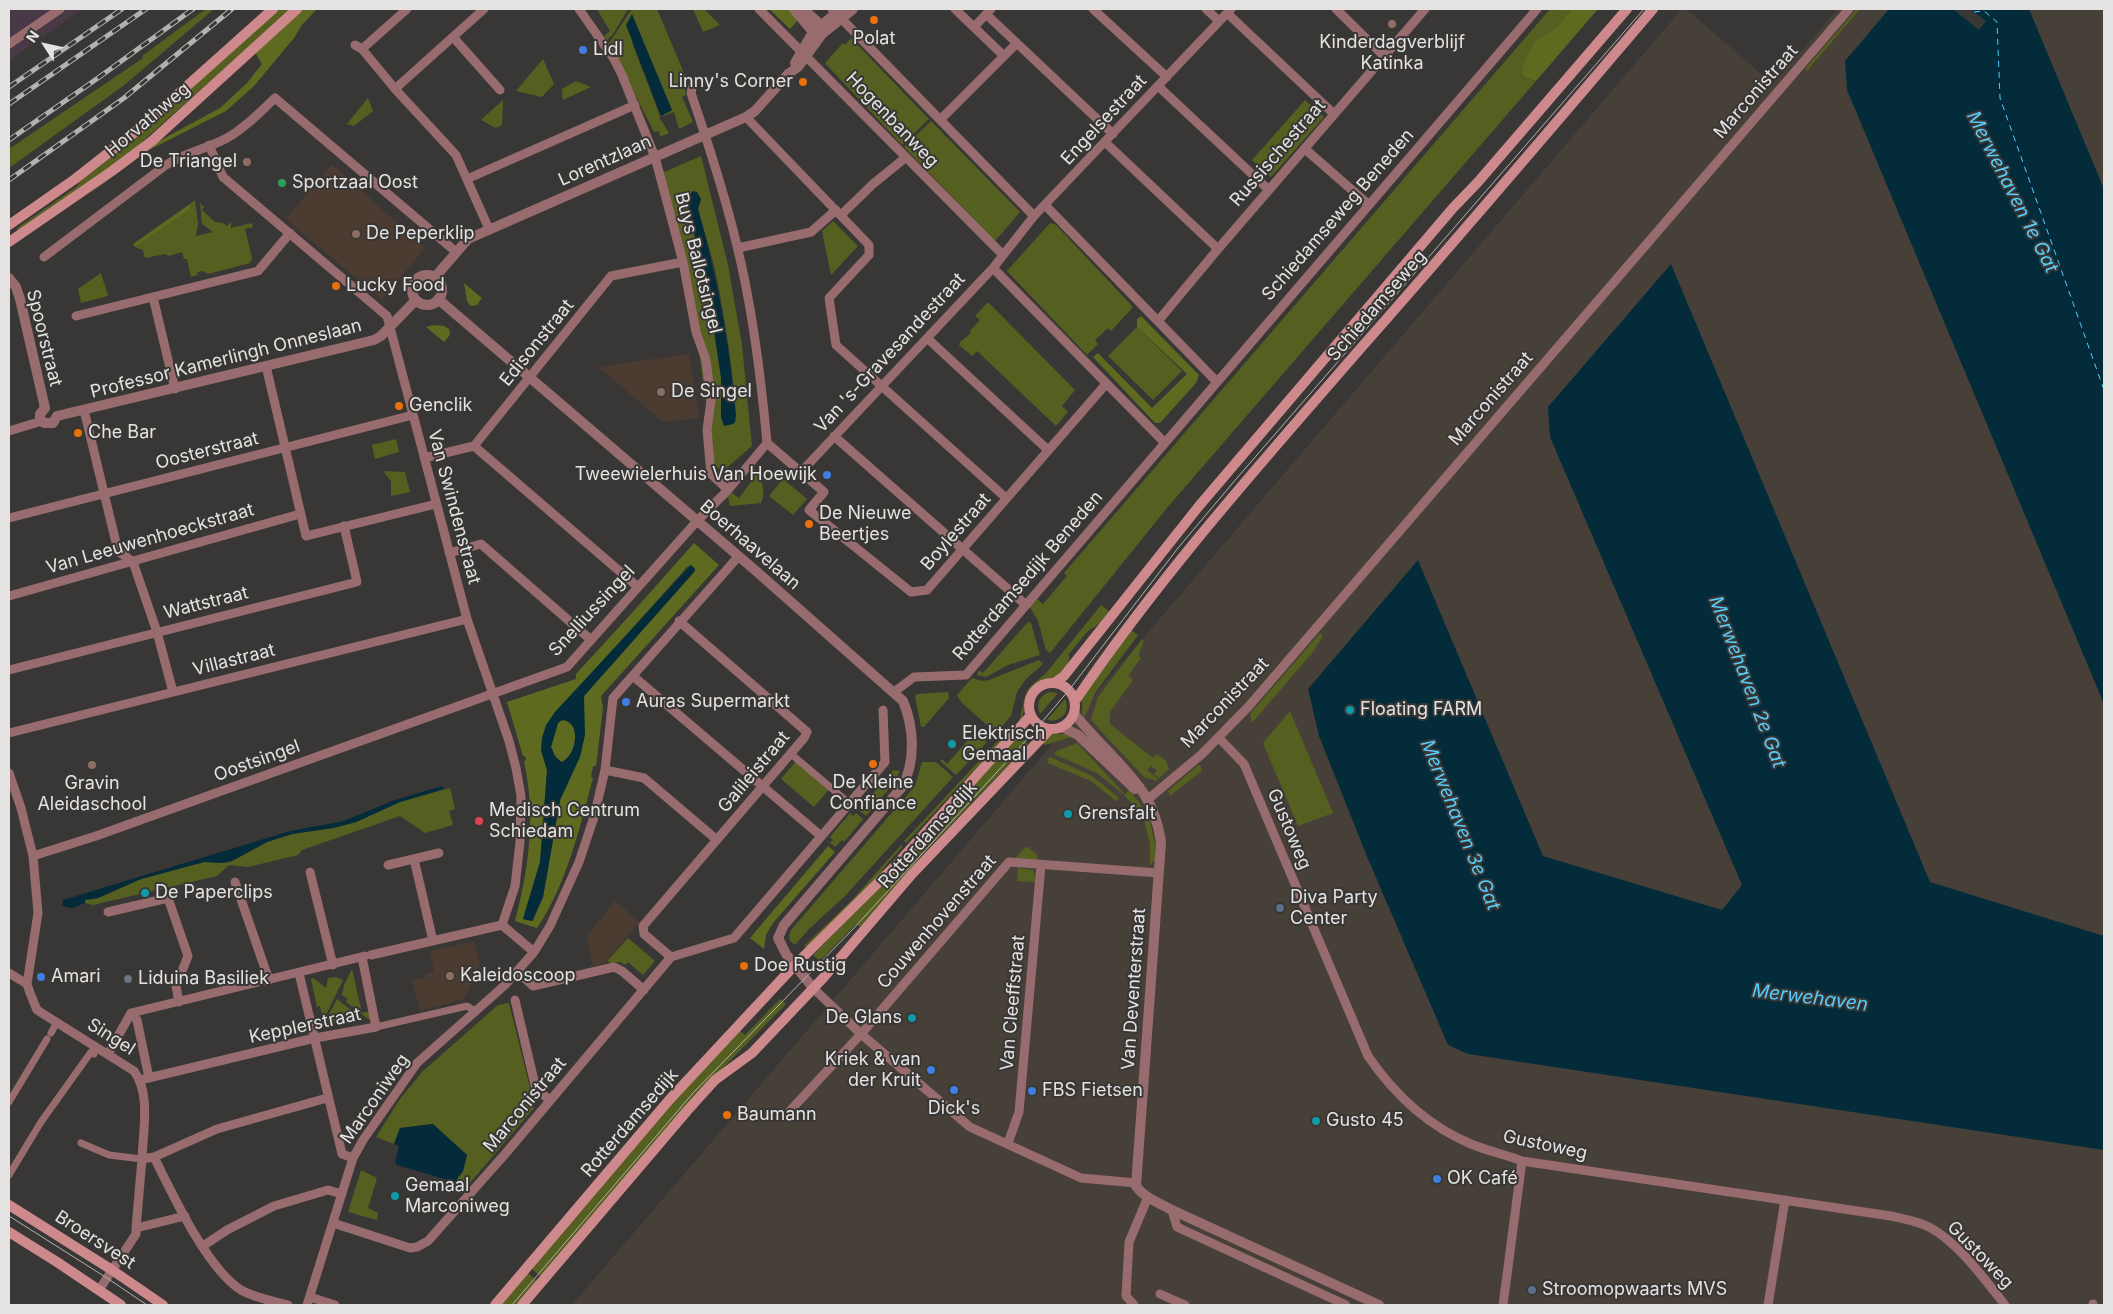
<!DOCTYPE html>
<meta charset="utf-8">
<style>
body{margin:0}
#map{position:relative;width:2113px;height:1314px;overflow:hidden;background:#393735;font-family:Inter,sans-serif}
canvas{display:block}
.frame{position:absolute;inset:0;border:10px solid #e4e3e1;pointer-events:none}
.north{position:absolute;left:20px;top:20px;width:50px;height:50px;-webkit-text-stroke:4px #393735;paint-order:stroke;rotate:305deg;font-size:14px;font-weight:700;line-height:20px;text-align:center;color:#e4e3e1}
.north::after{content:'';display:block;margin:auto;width:18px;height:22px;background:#e4e3e1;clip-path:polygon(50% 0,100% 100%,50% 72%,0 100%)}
</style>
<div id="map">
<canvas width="2113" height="1314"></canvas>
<div class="frame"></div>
<div class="north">N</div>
</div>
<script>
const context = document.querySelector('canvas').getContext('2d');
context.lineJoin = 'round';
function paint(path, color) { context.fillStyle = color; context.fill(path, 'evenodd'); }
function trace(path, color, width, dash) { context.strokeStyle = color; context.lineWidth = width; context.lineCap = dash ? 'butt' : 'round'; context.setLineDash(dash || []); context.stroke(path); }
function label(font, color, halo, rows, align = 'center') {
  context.font = font + ' Inter,sans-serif'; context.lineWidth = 4; context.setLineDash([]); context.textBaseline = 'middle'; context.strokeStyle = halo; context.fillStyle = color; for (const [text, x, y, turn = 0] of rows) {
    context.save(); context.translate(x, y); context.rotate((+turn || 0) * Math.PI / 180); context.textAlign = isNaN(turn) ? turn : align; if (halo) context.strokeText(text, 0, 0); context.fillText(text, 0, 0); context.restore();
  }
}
paint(new Path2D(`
 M9,9H82L9,61Z`), '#493946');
paint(new Path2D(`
 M1682,9H1686L1773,84L1838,9H2104V1305H572Z`), '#474039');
paint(new Path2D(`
 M332,164L425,248L382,300L286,219Z
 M689,354L699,418L663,422L598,367Z
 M615,901L639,922L604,963L593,966L587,936Z
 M474,941L480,964L464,999L420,1011L412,980L426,977L425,974L434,972L430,951Z`), '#4c3b30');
paint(new Path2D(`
 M206,9H214L123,86L9,168V149L143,58L142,56Z
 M279,9H291L125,157L18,230L17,228L76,187L83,179L132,141Z
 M597,9H628L613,34L607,40L604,36L610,31Z
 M632,9H657L689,85L684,87L686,95L682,97L693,122L679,129L674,112L659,117L669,133L660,137L659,131L654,132L609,43ZM631,40L672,110L661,116H660Z
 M693,9H704L720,25L703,32Z
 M1550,9H1571L1557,27L1535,41L1524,60L1521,74L1526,78L1536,81L1167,508L1050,653L1046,650L1038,621L1030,607L1037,599L1043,604L1067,576L1064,573Z
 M1857,9H1860L1807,71L1805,69Z
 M851,38L929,119L902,145L825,63L843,43L845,45Z
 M543,59L554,84L542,97L516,91Z
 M576,81L591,87L563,100L562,89Z
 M368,98L373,111L354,126L347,124Z
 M503,100L502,125L496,128L481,120Z
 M1305,100L1324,117L1271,177L1252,160Z
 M931,121L1020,212L995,241L904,147Z
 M701,156L728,265L742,345L752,446L724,470H720L716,466L714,461L686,256L662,173ZM688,196L701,199L698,209C705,234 713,258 718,284C722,303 741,413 733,424L721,411C725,381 716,330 708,301C705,286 704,270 700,255C696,237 684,215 688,196Z
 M195,200L198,223L196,236L213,232L202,224L200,203L204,207L202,210L215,222L223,223L227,226L231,222V228L252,223L253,227L245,229L252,258L250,263L208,274L202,271L197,272L198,275L191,277L187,259H184L182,252L168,256L165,254L145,258L143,250L135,247L190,210V204Z
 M833,221L858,246L831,275L822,231Z
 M1050,223L1055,224L1133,307L1111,331L1108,328L1095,340L1098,344L1087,355L1007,271Z
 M101,273L108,296L81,303L78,289Z
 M988,302L1075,390L1062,406L1068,412L1056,426L977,351L972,356L959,345L960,342L971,333L970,331L980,320L975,316Z
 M1137,327L1182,371L1153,400L1108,356Z
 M396,439L399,452L375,459L372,445Z
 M755,469C761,480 767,490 761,503L730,506L728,497L732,493L739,498L754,478L750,475Z
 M383,471L405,472L410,492L391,496V481Z
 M783,479L807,499L793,515L769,496Z
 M1101,605L1109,611L1099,624L1088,631L1068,655L1070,657C1068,661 1068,665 1066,668C1058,681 1039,678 1030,691C1023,701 1026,713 1019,723L1025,696L1029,688L1047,672Z
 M1028,622L1031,623L1040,655L1008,665L986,677L977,675L979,670L983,673Z
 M1131,630L1138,635L1095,693L1084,718L1082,712V699Z
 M1320,633L1323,636L1312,653L1252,723L1250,714Z
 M1142,639L1144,641L1138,656L1141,658L1128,676L1133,680L1110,712V724L1153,758L1157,754L1166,761L1169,769L1159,778L1154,774L1157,770L1151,766L1147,770L1158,779L1156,781L1144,777L1091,720L1098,697Z
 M1039,660L1043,664L1026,679L1017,692L1011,716L996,733L962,703L957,695L972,678L982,681L989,680Z
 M948,692L949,698L924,727H921L915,696L918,694Z
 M1049,692L1058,693L1040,714C1036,704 1039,696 1049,692Z
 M1065,699C1071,712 1061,723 1047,720Z
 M1290,711L1333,813L1298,826L1263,743Z
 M1010,728L1014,731L993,750L906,843L904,841Z
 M975,732L987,742L956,775L940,761L942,759L947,764Z
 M1053,734H1066L1071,737L1045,745L1041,742Z
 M1017,735L1028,744L923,854L860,927L856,924L820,961L813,955L863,904Z
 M1077,743L1124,793L1123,794L1097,773L1054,754L1057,751Z
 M1050,757L1092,776L1119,798L1116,801L1091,781L1048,763L1047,760Z
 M797,760L830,788L814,807L781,779Z
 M922,762H936L953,777L845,896L810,928L795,945L790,941L789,936L791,930L915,786Z
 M1198,765H1200L1202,771L1170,796L1168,791Z
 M893,770L900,771L894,783L866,816L859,810Z
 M450,788L455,809L449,811L453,825L425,833L400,816L302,850L298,855L248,867L229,865L217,876L93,905L85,903V900L98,898L141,879L204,862L223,863L232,861L267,842L292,834L333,828L356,822L400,802Z
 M1129,790L1146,811L1144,813H1140L1124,795Z
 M850,813L853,816L856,813L863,819L844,842L842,840L835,847L830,843L833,840L830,837Z
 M1149,817L1155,844V860L1150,865V844L1144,819Z
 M901,845L903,846L882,870L884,873L807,948L804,946L852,900Z
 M1028,847L1037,855L1038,860L1015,859L1024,848Z
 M1018,868L1033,870L1035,875V882L1017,881Z
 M628,938L655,961L643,975L628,962L625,965L621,962L611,963L607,961Z
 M352,969L362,1013L370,1011L372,1019H368L346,1002L348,999L342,995L344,985Z
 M336,977L343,980L323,1021L320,1006L317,1007L311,979L313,978L326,988L328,978Z
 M337,999L360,1017L362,1021H359L358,1018L327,1025L326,1020Z
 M780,999L786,1004L703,1088L541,1277L532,1269L690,1083L739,1030L745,1035Z
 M509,1003L532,1096L534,1108L463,1191L454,1183L463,1171L467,1155L433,1124L400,1128L394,1144L376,1137L400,1099L422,1072L498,1005Z
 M361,1170L377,1178L368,1208L378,1213L377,1220L348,1212Z
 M528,1273L538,1282L518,1305H501Z`), '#556020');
paint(new Path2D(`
 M302,9H317L302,25L294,38L254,86L226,111L147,151L88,195L148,147L220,108L247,83L262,64L255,52Z
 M769,9H789L798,20L790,29Z
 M1571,9H1598L1536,81L1526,78L1521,74L1524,60L1535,41L1557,27Z
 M190,204V210L135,247L133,244Z
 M464,283L482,298L477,305L471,306L467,301Z
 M1141,316L1199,375L1196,383L1160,423H1155L1093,357L1098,353L1152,408L1187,374L1137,327V319Z
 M434,325L444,326L449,329L450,335L444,342L426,327Z
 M694,543L719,565L601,696L603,708L596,766H593L591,777L593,778C580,827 566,886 537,928L515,921C529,868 536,816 524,762L526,760L525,756H523L507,702L576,679V674L631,614ZM691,565L695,569L694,572L584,696L568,783L560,800L543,897L533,921L523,919L540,862L541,850L547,770L541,750L555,712L586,680L687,567Z
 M562,720C583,721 576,758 561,762L555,756L551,747L558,723Z
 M828,846L835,852L773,923L766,935L764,949L750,938Z`), '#5e6a1f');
paint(new Path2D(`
 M1889,9H2029L2104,189V704L1847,90L1845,61Z
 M632,14L672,110L661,116L626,25Z
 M693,191L697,192L701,199L698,209C717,277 730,345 736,415L735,422L733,424L724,426L721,417V378L710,305L700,256L687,201L688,196Z
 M1671,264L1930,882L2104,936V1150L1468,1054L1448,1045L1368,859L1319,736L1308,689L1418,560L1543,856L1722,910L1742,885L1550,437L1548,407Z
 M691,565L695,569L694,572L584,696L585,735L580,757L560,800L543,897L532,921L523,919L540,862L541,850L547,770L541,750L542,738L546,725L555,712ZM562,720C583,721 576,758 561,762L555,756L551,747L558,723Z
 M442,786L444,789L400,802L356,822L333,828L292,834L267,842L232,861L223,863L204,862L141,879L98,898L85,900V903L72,908L62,906L63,900L290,831L344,821L392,801Z
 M433,1124L467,1155L463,1171L454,1183L451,1181L397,1165L395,1162L399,1146L394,1144L400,1128Z`), '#032b3a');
paint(new Path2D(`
 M1953,9H1970L1986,21L1979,30Z`), '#393735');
trace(new Path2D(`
 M1974,12L1984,11L1997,22L2000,98L2104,390`), '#56cdfb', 1, [6, 5]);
trace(new Path2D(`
 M791,754L849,803
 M376,1027L467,1006L476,1012
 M51,1033L57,1022
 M9,1102L47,1039
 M81,1143L109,1155L142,1159
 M9,1175L41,1122L91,1052L94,1054`), '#986c6e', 7);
trace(new Path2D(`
 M579,9L614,59L622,75L655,157L683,262L696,332L706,360L711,400L707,430L711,474L728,490
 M759,9L1002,254
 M832,9L1034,216
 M955,9L1004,56
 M1093,9L1167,77
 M1206,9L1219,21
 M1336,9L1384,56
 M1227,13L1334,114
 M986,14L1113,134
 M974,27L991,9
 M453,37L500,90
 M9,44L60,9
 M355,45L362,49L407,9
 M362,49L396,90L456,155L489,229
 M1158,86L1269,190
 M396,88L484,9
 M692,88L691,93C708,143 725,194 737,246C753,310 761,377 767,443
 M746,117L869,245V255L829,298L836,345L1006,498
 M941,119L1016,44
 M1106,143L1218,249
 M209,145L223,177L387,316L467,619L509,741L516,768L521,796L520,842L515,886L502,925L534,952
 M1305,149L1368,204
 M467,179L635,105
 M1045,205L1217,382
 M841,215L873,184L905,158
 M738,248L811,232L836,210
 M44,257L166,165C185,152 207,149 227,138C245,128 260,112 275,98L455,251
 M993,268L1165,443
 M153,297L175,389
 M76,316L258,271L290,233
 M1158,321L1218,249L1425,9
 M927,338L1048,450
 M266,366L306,536L436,504
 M84,410L118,551L133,562L157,632L173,692
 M9,431L42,421
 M834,436L1026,605
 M474,446L638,587
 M424,458L474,446L611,276L683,262
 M801,472L993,268L1034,216L1231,9
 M9,518L413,415
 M449,553L481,544L591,640
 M9,596L300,514
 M9,670L357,582L344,526
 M633,676L821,836
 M894,692L914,677L966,675L1537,9
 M9,733L467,619
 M1219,738L1244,764L1368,1056C1394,1094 1428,1126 1471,1144C1488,1151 1506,1155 1522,1161L1891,1216C1904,1219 1917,1221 1929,1227C1958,1242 1985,1280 2005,1305
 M605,770L644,778L717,840
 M9,773L21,808L33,856L38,913L27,984L30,993L37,1010L134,1071C151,1094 143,1131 142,1159L154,1157C172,1193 207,1269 241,1290C255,1298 273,1301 288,1305
 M1147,800L1202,754L1249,706L1849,9
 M33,856L96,836L567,667L697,521L728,490L767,443L824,492L809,510L911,592L927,590L1106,384
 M414,859L433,941
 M388,865L439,853
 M310,872L333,965
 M235,882L269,980
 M108,912L168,898L188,956L176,986L179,1002
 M371,955L502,925
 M671,957L644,934L643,926L804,738L807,732L679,621
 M671,957L734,938L885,762L883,710
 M518,972L533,986L614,967L622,971L644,990
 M9,973L27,984
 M299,973L342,1154L353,1158
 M813,988L861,1034L970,1127L1081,1178L1136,1183
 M515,1000L536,1089L550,1100
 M131,1013L137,1020L149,1078
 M108,1054L131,1013L365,956
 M140,1080L315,1038L376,1027L362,957
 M788,1113L861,1034L1009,862L1159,873
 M1008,1143L1019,1112L1041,865
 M154,1157L217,1129L327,1098
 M142,1159L136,1228L185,1216
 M1172,1210L1177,1227L1346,1305
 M333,1223L410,1248L417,1247L428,1241L506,1153L671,957
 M203,1246L227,1230L274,1206L328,1190L342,1194
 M99,1290L136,1234V1228
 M1160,1294L1185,1305
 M310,1297L335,1305
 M307,1305L353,1158L363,1140L417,1063L505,985L534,952L550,926L579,862L594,817L605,770L613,698L738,557
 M1134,1305L1126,1296L1129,1242L1148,1197
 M1503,1305L1522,1161
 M1768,1305L1785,1200
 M2093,1305V1304`), '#986c6e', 9);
trace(new Path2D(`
 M794,9L813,32L818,33
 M803,9L820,24L821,30
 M795,63L813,32L841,9
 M412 290a15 15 0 1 1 30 0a15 15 0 1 1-30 0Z
 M435,277L468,239L746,117L755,111L788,74L798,67L822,34L853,9
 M9,278L16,287L20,299L45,408
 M438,299L756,571L903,701C914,727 916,762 902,787L784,925L778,938L786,954L813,988
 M45,408L40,414V419L44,423H53L57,416
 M57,416L374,340L381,336L416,300
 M1074,714C1084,725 1094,737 1105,748C1133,778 1155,798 1161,842L1136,1186C1144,1198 1160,1203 1172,1210L1379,1305
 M1062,727L1078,735L1135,789`), '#986c6e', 10);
trace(new Path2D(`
 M9,225L75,179L140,128L273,9
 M9,242L112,171L152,141L297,9
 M1054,683L1064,676L1199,506L1453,208L1478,182L1627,9
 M1029 706a23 23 0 1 1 46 0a23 23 0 1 1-46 0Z
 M1075,701C1160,576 1261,463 1360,349C1459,237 1556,123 1653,9
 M9,1205L112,1270L163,1305
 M9,1232L57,1262L121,1305
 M495,1305L670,1099L794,966L896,865L1031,715
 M522,1305L687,1111L715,1080L752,1053L824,977L912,874L1050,729`), '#ce898d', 10);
trace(new Path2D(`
 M9,1216L107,1278L147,1305
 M512,1305L693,1093L854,928L1030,736L1069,690L1178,548L1237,478L1644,9`), '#b3b2b0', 1);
const rail = new Path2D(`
 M9,87L122,9
 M9,104L146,9
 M9,140L98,78L193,9
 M9,180L124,98L232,9`);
trace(rail, '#b3b2b0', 5);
trace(rail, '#393735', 3, [9]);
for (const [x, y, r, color] of [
 [874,20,5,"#e8710a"],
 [1392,24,5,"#8d6e63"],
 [583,50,5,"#3f7fe0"],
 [803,82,5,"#e8710a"],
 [247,162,5,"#8d6e63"],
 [282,183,5,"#2e9e5b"],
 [356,234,5,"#8d6e63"],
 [336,286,5,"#e8710a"],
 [661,392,5,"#8d6e63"],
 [399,406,5,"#e8710a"],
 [78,433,5,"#e8710a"],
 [827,475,5,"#3f7fe0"],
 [809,524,5,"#e8710a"],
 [626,702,5,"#3f7fe0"],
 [1350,710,5,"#0f9aa8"],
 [952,744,5,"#0f9aa8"],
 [873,764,5,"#e8710a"],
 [92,765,5,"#8d6e63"],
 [1068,814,5,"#0f9aa8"],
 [479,821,5,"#e0444e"],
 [145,893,5,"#0f9aa8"],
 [1280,908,5,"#5c6f8a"],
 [744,966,5,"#e8710a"],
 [450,976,5,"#8d6e63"],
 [41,977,5,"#3f7fe0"],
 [128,979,5,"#6b7280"],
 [912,1018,5,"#0f9aa8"],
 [931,1070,5,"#3f7fe0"],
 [954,1090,5,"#3f7fe0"],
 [1032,1091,5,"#3f7fe0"],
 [727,1115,5,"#e8710a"],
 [1316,1121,5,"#0f9aa8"],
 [1437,1179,5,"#3f7fe0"],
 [395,1196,5,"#0f9aa8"],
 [1532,1290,5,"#5c6f8a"]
]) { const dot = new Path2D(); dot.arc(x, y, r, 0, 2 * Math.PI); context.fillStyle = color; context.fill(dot); trace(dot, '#393735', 2); }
label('18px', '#e4e3e1', '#393735', [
 ["Polat",874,39,"center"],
 ["Kinderdagverblijf",1392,43,"center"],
 ["Katinka",1392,64,"center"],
 ["Lidl",593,50],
 ["Linny's Corner",793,82,"right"],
 ["De Triangel",237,162,"right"],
 ["Sportzaal Oost",292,183],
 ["De Peperklip",366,234],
 ["Lucky Food",346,286],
 ["De Singel",671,392],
 ["Genclik",409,406],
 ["Che Bar",88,433],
 ["Tweewielerhuis Van Hoewijk",817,475,"right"],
 ["De Nieuwe",819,514],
 ["Beertjes",819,535],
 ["Auras Supermarkt",636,702],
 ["Floating FARM",1360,710],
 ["Elektrisch",962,734],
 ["Gemaal",962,755],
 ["De Kleine",873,783,"center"],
 ["Confiance",873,804,"center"],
 ["Gravin",92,784,"center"],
 ["Aleidaschool",92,805,"center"],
 ["Medisch Centrum",489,811],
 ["Schiedam",489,832],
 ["Grensfalt",1078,814],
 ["De Paperclips",155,893],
 ["Diva Party",1290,898],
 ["Center",1290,919],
 ["Doe Rustig",754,966],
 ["Kaleidoscoop",460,976],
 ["Amari",51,977],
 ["Liduina Basiliek",138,979],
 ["De Glans",902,1018,"right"],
 ["Kriek & van",921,1060,"right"],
 ["der Kruit",921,1081,"right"],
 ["FBS Fietsen",1042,1091],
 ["Dick's",954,1109,"center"],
 ["Baumann",737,1115],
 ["Gusto 45",1326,1121],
 ["OK Café",1447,1179],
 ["Gemaal",405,1186],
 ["Marconiweg",405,1207],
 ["Stroomopwaarts MVS",1542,1290]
], 'left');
label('18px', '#e4e3e1', '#393735', [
 ["Marconistraat",1756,92,-49],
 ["Horvathweg",148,120,-40],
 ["Hogenbanweg",892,120,46],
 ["Engelsestraat",1104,120,-47],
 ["Russischestraat",1278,153,-49],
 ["Lorentzlaan",605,161,-24],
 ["Schiedamseweg Beneden",1338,215,-49],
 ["Buys Ballotsingel",698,263,76],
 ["Schiedamseweg",1377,306,-49],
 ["Spoorstraat",44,338,76],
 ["Edisonstraat",537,343,-51],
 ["Van 's-Gravesandestraat",890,353,-47],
 ["Professor Kamerlingh Onneslaan",226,359,-14],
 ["Marconistraat",1491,399,-49],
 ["Oosterstraat",207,451,-14],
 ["Van Swindenstraat",454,507,75],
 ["Boylestraat",956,532,-49],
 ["Van Leeuwenhoeckstraat",150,539,-16],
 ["Boerhaavelaan",750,545,41],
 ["Rotterdamsedijk Beneden",1028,576,-49],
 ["Wattstraat",206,603,-14],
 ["Snelliussingel",592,611,-47],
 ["Villastraat",234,660,-14],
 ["Marconistraat",1225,703,-46],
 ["Oostsingel",257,761,-20],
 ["Galileistraat",754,772,-50],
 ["Gustoweg",1289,829,67],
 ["Rotterdamsedijk",928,835,-48],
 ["Couwenhovenstraat",937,922,-49],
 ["Van Deventerstraat",1134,989,-86],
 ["Van Cleeffstraat",1013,1003,-85],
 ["Kepplerstraat",305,1026,-12],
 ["Singel",111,1037,32],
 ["Marconiweg",375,1099,-55],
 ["Marconistraat",525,1105,-50],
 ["Rotterdamsedijk",630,1123,-49],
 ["Gustoweg",1545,1145,12],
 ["Broersvest",95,1240,33],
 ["Gustoweg",1980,1255,46]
]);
label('italic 19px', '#56cdfb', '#393735', [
 ["Merwehaven 1e Gat",2012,192,63],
 ["Merwehaven 2e Gat",1747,682,69],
 ["Merwehaven 3e Gat",1460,825,68],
 ["Merwehaven",1810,998,7]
]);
</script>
